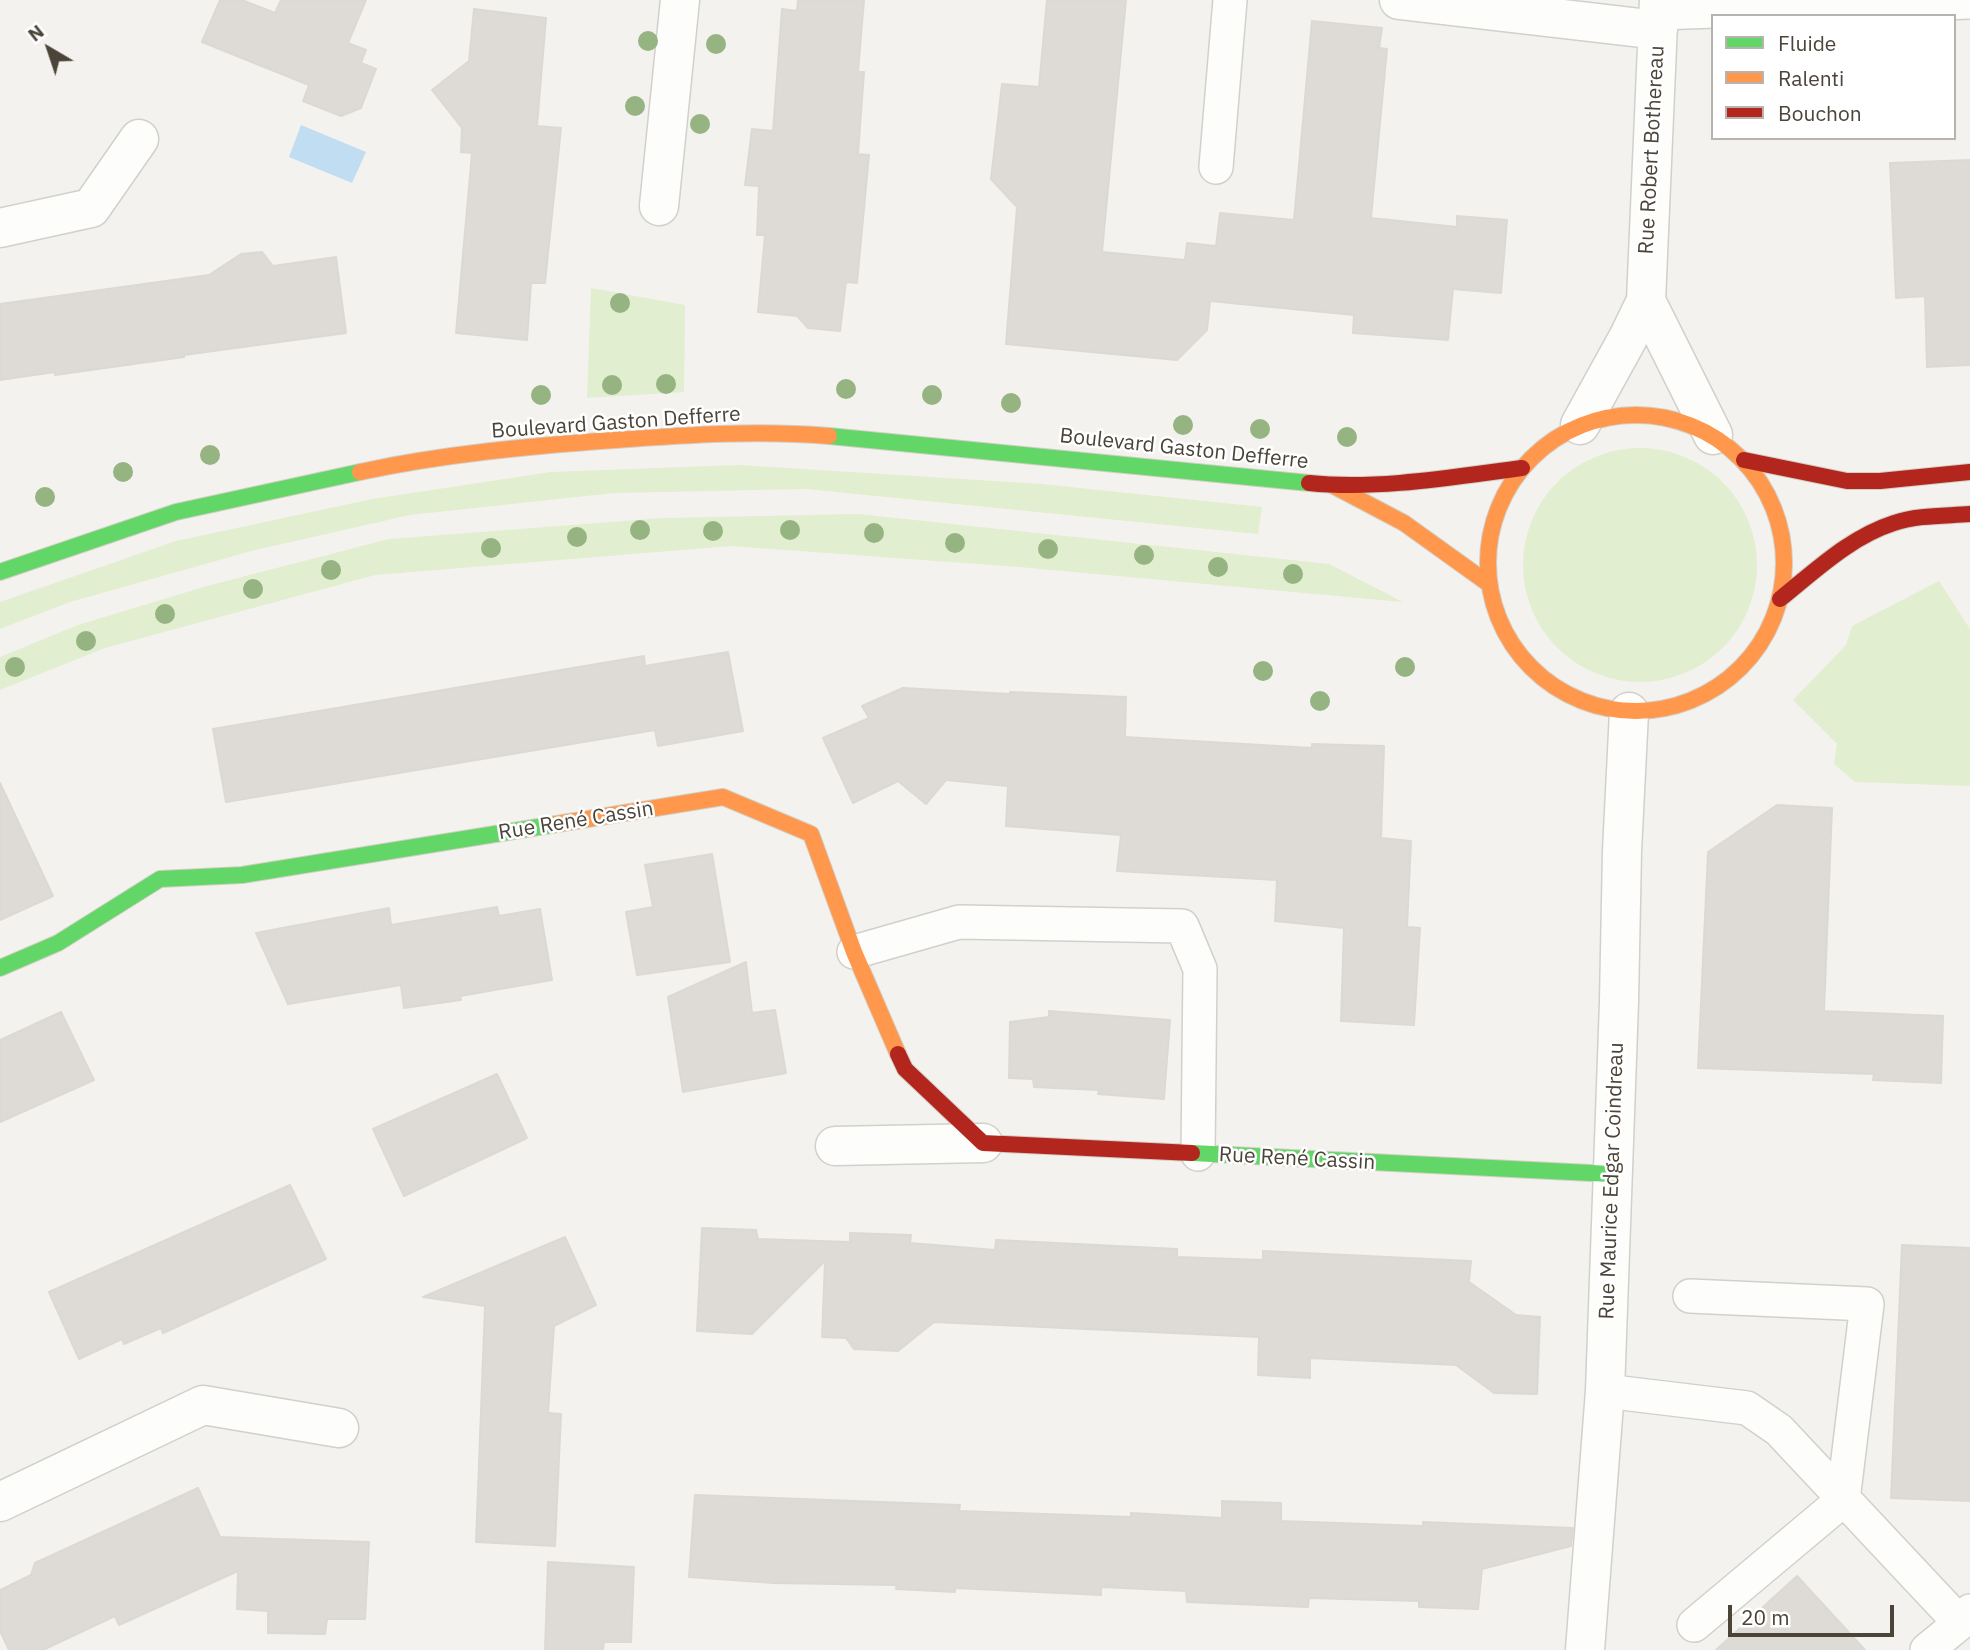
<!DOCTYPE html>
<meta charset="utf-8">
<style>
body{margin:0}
#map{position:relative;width:1970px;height:1650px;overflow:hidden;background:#f4f2ee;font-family:"IBM Plex Sans",sans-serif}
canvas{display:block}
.legend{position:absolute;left:1711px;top:14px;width:245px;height:126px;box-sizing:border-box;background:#fff;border:2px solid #b7b4b0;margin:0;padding:9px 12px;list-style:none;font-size:21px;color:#4b4439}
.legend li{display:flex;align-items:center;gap:14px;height:35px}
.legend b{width:35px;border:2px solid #b7b4b0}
.north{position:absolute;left:14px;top:14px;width:70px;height:70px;-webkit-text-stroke:5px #fff;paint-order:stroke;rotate:321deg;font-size:19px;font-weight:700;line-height:28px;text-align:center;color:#4b4439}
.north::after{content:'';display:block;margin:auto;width:24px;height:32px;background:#4b4439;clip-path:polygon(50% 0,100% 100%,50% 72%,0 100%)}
.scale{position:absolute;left:1728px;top:1605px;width:166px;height:32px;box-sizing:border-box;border:4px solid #4b4439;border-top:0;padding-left:9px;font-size:21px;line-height:24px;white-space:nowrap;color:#4b4439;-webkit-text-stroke:5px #fff;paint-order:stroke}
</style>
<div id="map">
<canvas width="1970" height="1650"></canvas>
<ul class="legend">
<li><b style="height:9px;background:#63d668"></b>Fluide</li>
<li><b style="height:9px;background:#ff974d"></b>Ralenti</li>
<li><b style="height:9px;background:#b3261e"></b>Bouchon</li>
</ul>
<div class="north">N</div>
<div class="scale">20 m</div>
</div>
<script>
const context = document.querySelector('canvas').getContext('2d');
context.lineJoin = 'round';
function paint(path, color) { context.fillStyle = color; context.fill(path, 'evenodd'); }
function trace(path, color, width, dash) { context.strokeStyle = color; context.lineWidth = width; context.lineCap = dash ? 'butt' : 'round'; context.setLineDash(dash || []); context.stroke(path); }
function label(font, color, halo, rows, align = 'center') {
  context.font = font + ' "IBM Plex Sans",sans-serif'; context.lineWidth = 5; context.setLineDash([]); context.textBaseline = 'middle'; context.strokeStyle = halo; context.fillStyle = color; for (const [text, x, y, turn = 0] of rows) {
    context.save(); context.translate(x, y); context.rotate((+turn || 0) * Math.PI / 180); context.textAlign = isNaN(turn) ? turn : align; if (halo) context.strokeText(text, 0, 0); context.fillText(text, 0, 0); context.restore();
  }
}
paint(new Path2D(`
 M591,288L685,305L684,392L587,398Z
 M1523 565a117 117 0 1 1 234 0a117 117 0 1 1-234 0Z
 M739,465L1041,484L1262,507L1258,534L806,489L614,493L410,515L255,550L70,602L0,629V602L176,541L372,499L551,472Z
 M858,514L1329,564L1403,602L1019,567L731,546L375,575L105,648L0,690V657L78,625L207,586L389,539L662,518Z
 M1939,581L1970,629V786L1855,782L1834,764L1837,744L1793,700L1846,645L1852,626Z`), '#e1eecf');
paint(new Path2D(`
 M301,125L366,152L352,183L289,157Z`), '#c0ddf1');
const building = new Path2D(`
 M220,0H242L275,13L281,0H366L348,43L366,50L361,63L376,69L361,108L341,116L303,101L309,85L202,42Z
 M798,0H864L858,72H864L858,154L869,155L857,283L846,282L840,331L808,328L797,316L758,312L765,235H757L759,186L745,185L752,129L773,131L782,9L797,11Z
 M1047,0H1126L1102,252L1185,260L1187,243L1216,246L1220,213L1294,220L1312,21L1382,28L1379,48L1387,49L1371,218L1457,227V216L1507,220L1501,293L1453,289L1448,340L1353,333L1354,315L1210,301L1207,330L1177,360L1006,344L1017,207L991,179L1002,84L1039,87Z
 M474,9L546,18L537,126L561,128L545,283H531L527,340L456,333L472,153L461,152L462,128L432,90L469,61Z
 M1970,160V365L1927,367L1925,296L1896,298L1890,163Z
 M262,252L273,266L336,257L346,333L184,355V357L55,375V372L0,380V304L209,275L241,254Z
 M728,652L743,731L658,746L655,730L226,802L213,729L644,656L645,666Z
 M903,688L1010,694V692L1126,697L1125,737L1312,748V744L1384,746L1381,838L1411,841L1407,927L1420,928L1414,1025L1341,1021L1344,928L1275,921L1277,880L1117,871L1121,835L1006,826L1008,786L946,780L926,804L898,781L853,803L823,738L869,718L862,706Z
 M0,783L53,896L0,920Z
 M1777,805L1832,808L1824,1011L1943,1016L1941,1083L1873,1080L1874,1074L1698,1068L1708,852Z
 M712,854L730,962L637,975L626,912L653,907L645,865Z
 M497,907L499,916L540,909L552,980L460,996L461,1000L404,1008L401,985L288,1004L256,933L389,908L391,925Z
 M746,962L752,1013L775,1010L786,1073L683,1092L668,997Z
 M1049,1011L1170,1020L1164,1099L1098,1094L1099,1090L1034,1087L1033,1079L1009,1078L1010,1022L1049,1017Z
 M61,1012L94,1080L0,1122V1040Z
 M497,1074L527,1138L404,1196L373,1129Z
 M290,1185L326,1259L163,1333L161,1328L124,1344L122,1339L79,1359L49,1292Z
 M702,1228L756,1230L758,1239L850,1242V1233L911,1235L910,1243L995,1250L996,1240L1177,1249V1257L1263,1260V1251L1471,1261L1469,1282L1516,1315L1540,1317L1537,1394L1494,1393L1456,1365L1310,1358V1378L1258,1375L1259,1337L934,1322L898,1351L854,1349L846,1338L822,1337L825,1261L752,1334L697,1331Z
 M565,1237L596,1305L554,1326L548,1413L561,1414L555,1546L476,1542L485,1306L423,1297Z
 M1902,1245L1970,1248V1501L1891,1498Z
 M198,1488L220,1537L369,1542L365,1619H327L325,1634L268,1633V1611L237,1609L238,1571L119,1625L115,1616L43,1650H9L0,1631V1590L31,1575L35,1563Z
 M695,1495L960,1505L959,1511L1131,1517V1513L1222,1518V1501L1281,1503V1521L1423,1526V1522L1573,1528L1571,1546L1482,1569L1478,1609L1419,1607V1601L1309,1598L1308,1607L1187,1602L1186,1591L1101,1587V1595L955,1588V1592L896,1589L897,1585L774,1583L689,1577Z
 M548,1562L634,1567L631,1642H604L603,1650H545Z
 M1797,1576L1865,1650H1716Z`);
paint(building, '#dedbd6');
trace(building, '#dcd9d4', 2);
const lane = new Path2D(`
 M1659,13L1970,2
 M1216,167L1230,0
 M854,952L959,922L1182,926L1200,969L1198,1154
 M1690,1296L1867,1304L1843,1500L1694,1625
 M1605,1391L1747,1408L1779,1430L1960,1623
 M1927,1650L1960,1623L1970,1611`);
const street = new Path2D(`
 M1399,0L1658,30
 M659,206L680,0
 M0,228L91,208L139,139
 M1646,301L1713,435
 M1580,425L1628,338L1646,301L1659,0
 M835,1146L983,1143
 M0,1502L203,1405L339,1428
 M1585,1650L1605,1391L1619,1002L1622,851L1629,712`);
const fast = new Path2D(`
 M829,436L1309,483
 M0,572L176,512L360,472
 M0,968L58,943L160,879L242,875L557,824
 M1192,1153L1611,1174`);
const slow = new Path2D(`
 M1488 563a148 148 0 1 1 296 0a148 148 0 1 1-296 0Z
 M360,472C443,454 530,446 615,440C686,435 758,430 829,436
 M1332,485L1404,523L1489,584
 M557,824L723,797L811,834L854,952L898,1054`);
const jam = new Path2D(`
 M1744,460L1847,481H1880L1970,472
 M1309,483C1378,490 1453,477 1522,468
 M1780,599C1815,571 1850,537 1894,523C1918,515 1945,516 1970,514
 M898,1054L905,1069L983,1143L1192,1153`);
trace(lane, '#d2d0cb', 36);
trace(street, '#d2d0cb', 41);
trace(fast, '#d3cfc5', 18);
trace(slow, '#d3cfc5', 18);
trace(jam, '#d3cfc5', 18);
trace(lane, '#fdfdfc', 33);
trace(street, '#fdfdfc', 38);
trace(fast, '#63d668', 16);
trace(slow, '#ff974d', 16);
trace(jam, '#b3261e', 16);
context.fillStyle = '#96b382';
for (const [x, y] of [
 [648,41],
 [716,44],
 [635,106],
 [700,124],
 [620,303],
 [666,384],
 [612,385],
 [846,389],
 [541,395],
 [932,395],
 [1011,403],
 [1183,425],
 [1260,429],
 [1347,437],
 [210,455],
 [123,472],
 [45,497],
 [640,530],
 [790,530],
 [713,531],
 [874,533],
 [577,537],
 [955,543],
 [491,548],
 [1048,549],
 [1144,555],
 [1218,567],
 [331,570],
 [1293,574],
 [253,589],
 [165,614],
 [86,641],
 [15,667],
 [1405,667],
 [1263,671],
 [1320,701]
]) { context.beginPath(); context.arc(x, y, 10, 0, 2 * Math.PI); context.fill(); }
label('21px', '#4b4439', '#fff', [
 ["Rue Robert Bothereau",1652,150,-87],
 ["Boulevard Gaston Defferre",616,423,-4],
 ["Boulevard Gaston Defferre",1184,449,6],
 ["Rue René Cassin",576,821,-9],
 ["Rue René Cassin",1297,1159,3],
 ["Rue Maurice Edgar Coindreau",1612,1181,-88]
]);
</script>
